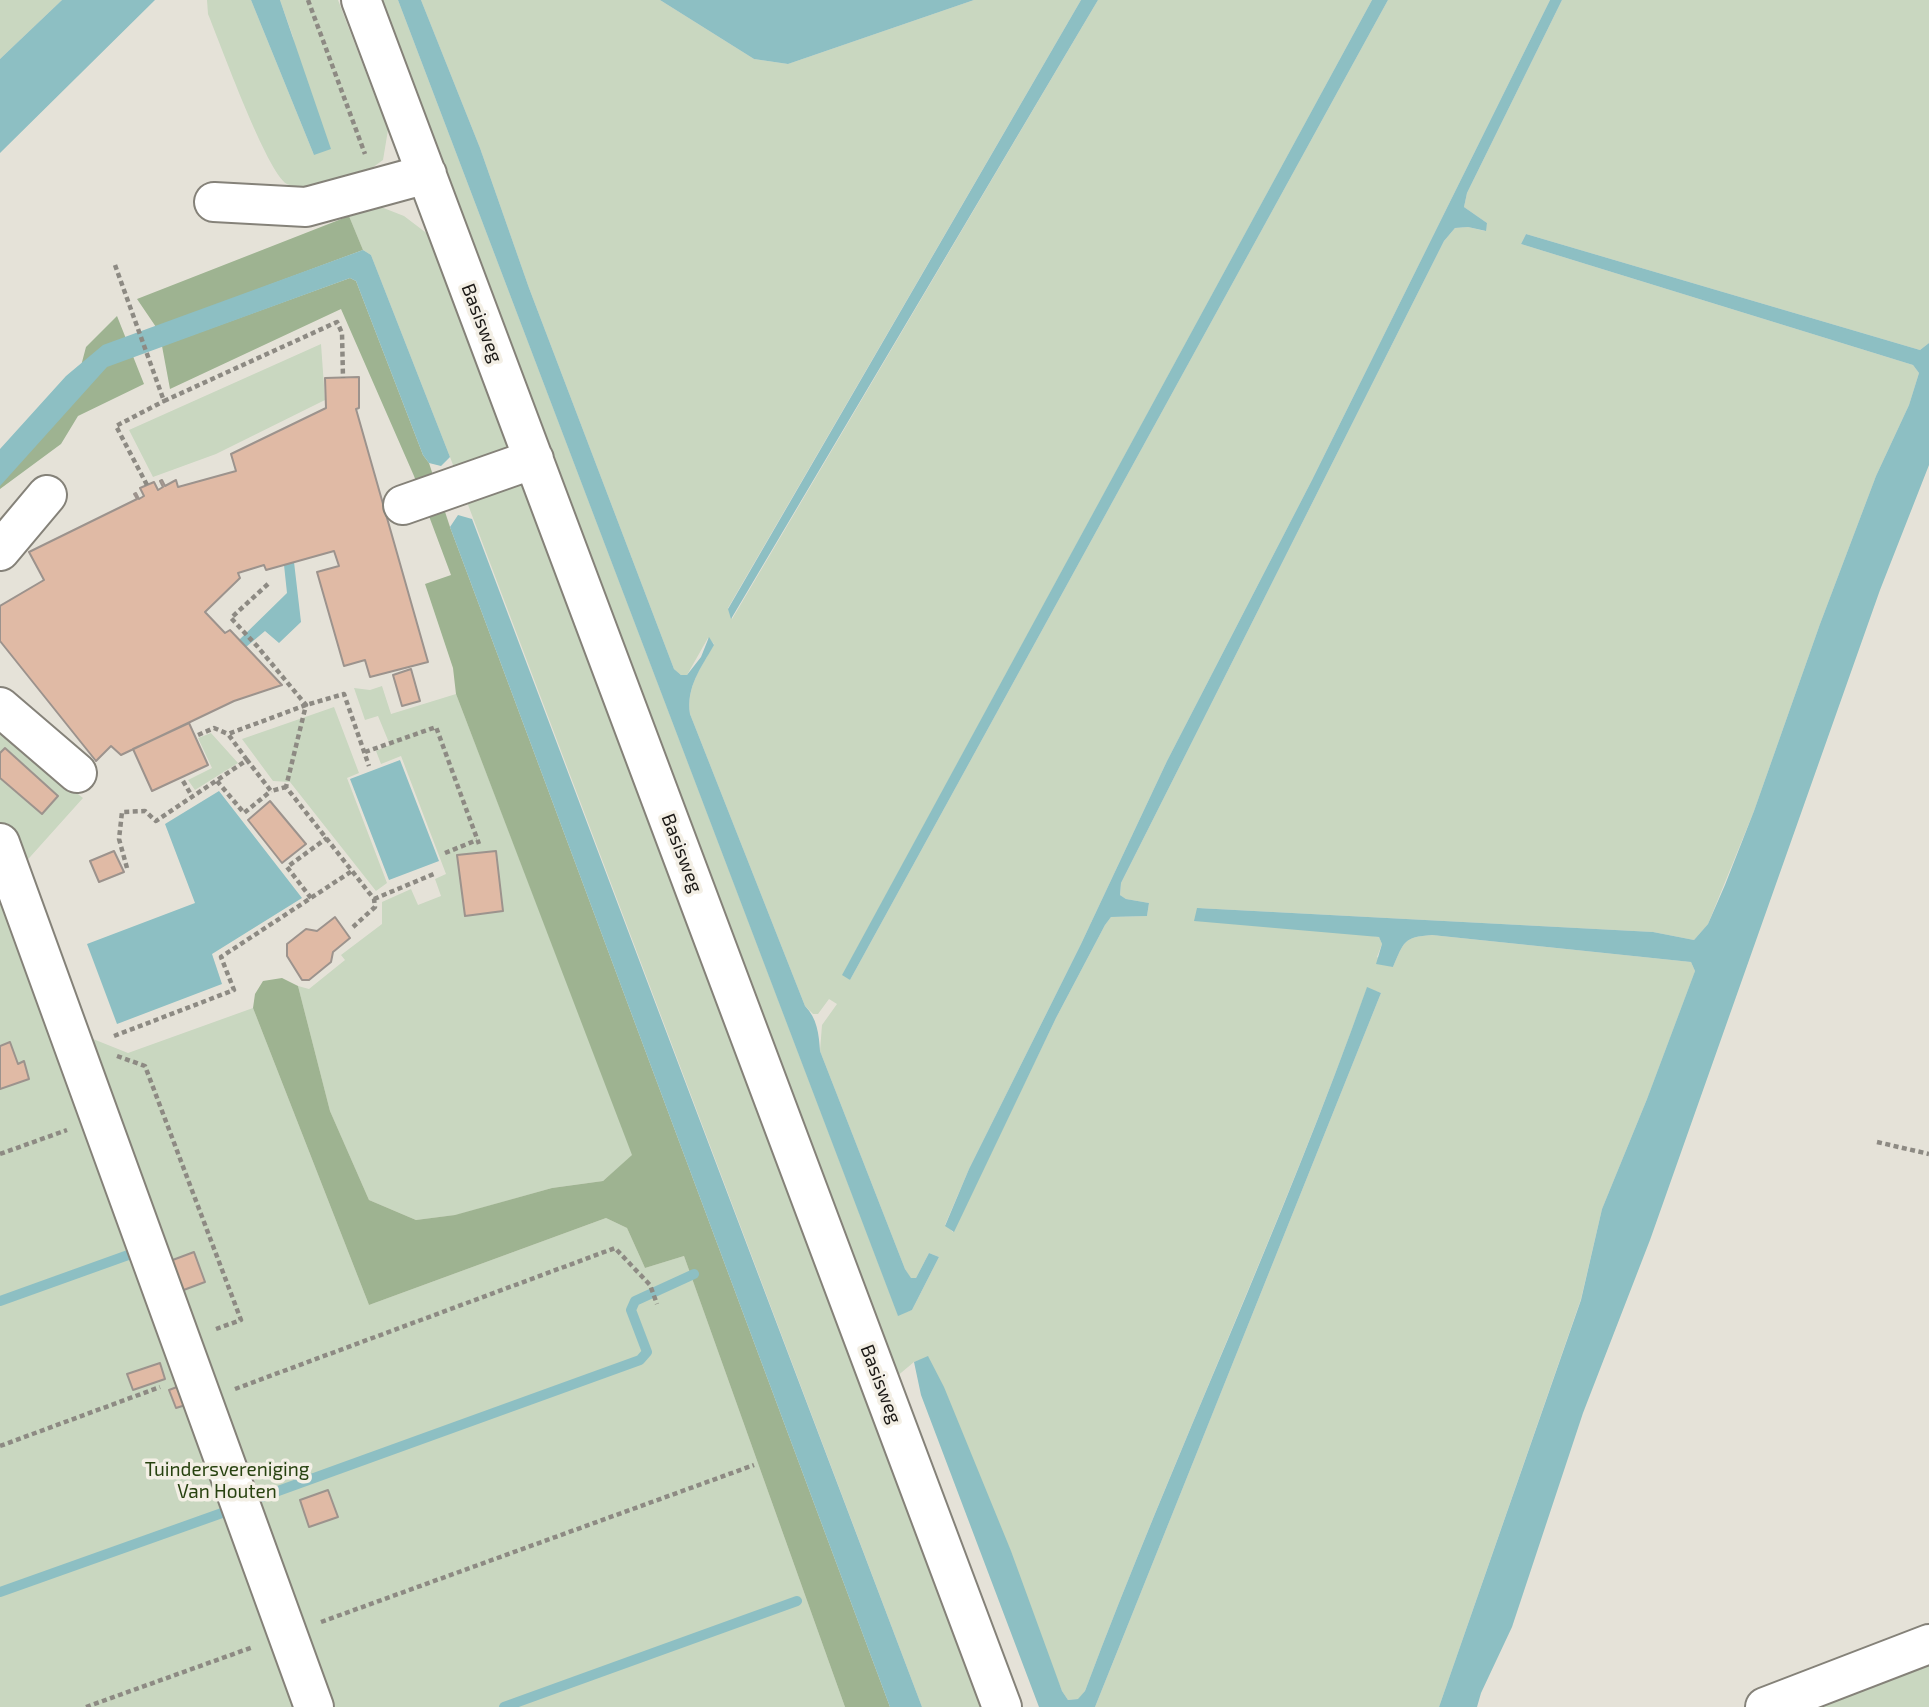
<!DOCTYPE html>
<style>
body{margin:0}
canvas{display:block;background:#e5e2d8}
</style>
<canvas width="1929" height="1707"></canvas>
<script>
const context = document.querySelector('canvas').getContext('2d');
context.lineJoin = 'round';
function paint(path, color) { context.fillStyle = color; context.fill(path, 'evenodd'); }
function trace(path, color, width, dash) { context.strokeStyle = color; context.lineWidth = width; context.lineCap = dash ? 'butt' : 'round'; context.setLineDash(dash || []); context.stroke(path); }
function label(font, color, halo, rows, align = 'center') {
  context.font = font + ' "Exo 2",sans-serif'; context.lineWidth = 7; context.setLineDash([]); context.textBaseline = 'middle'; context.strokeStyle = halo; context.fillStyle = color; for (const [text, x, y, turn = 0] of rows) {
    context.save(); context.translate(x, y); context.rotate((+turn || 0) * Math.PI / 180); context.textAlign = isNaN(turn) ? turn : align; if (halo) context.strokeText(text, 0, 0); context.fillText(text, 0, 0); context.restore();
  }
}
paint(new Path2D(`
 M0,0H62L0,59Z
 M207,0H251L314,155L293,37L280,0H338L388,130L383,160C377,164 371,169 365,172C351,179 301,192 287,184C267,173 220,43 208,14Z
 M376,0H398L898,1315L912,1310L939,1257L929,1253L916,1278L911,1279L905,1269L820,1051L822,1025L837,1004L829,999L818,1014H813L805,1006L690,714C686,687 701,668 714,644L708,638L687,675H681L674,669L529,288L480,148L421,0H660L754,59L788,64L974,0H1081L728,608L732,619L1098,0H1372L843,974L850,980L1388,0H1550L1312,480L1167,761L1081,944L969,1169L945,1225L953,1232L1056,1018L1105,925L1111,917L1147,916L1149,903L1126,899L1120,895L1121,883L1444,241L1455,228L1468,227L1485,231L1487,223L1464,207L1467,193L1562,0H1929V343L1920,350L1526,234L1521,244L1913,365L1919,373L1909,405L1876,476L1820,624L1754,811L1708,924L1694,940L1653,932L1197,908L1379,937L1382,944L1377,957L1393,967C1404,942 1403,937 1432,935L1691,962L1695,971L1647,1099L1602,1209L1581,1299L1439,1707H1095L1381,993L1367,988C1282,1225 1174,1454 1085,1691L1079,1699L1068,1700L1062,1691L928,1357L914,1362L896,1377Z
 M381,207L404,216L429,235L988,1707H922L450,457L371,255L363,250L349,216Z
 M321,344L325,400L216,454L153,477L129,430Z
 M382,686L391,714L456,694L633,1155L603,1181L552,1188L456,1215L416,1220L369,1200L330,1111L298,986L309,989L345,960L341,955L382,924V902L411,889L418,905L441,896L435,879L446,874L401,756L381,764L376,751L390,745L378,716L365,720L354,688L370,690Z
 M334,707L359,773L347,778L387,883L376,891L290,782L273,781L242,739Z
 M211,733L238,763L195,790L188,780L212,768L198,738Z
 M0,734L83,798L22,866L83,1035L128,1053L253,1008L369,1305L606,1218L627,1228L645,1268L684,1256L845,1707H0Z
 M1929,1657V1707H1793Z`), '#c9d7c0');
paint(new Path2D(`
 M349,216L363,250L156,327L137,299Z
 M350,278L356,281L423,455L429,463L450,527L890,1707H845L684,1256L645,1268L627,1228L606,1218L369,1305L253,1008L255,994L263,981L282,978L298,986L330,1111L369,1200L416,1220L455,1215L552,1188L603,1181L632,1155L456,694L453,668L425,584L451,575L414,476L341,309L170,389L162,346Z
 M117,316L144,384L78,416L61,444L0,489V458L77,381L86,347Z`), '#9eb391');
paint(new Path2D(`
 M62,0H155L0,153V59Z
 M251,0H280L331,149L314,155Z
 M398,0H421L480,148L529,288L674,669L681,675H687L701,657L709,637L714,645C701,668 686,687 690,714L805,1006C817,1018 819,1034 820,1051L905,1269L911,1278H916L929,1253L939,1257L912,1310L898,1316Z
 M660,0H974L788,64L754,59Z
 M1081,0H1098L731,619L728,609Z
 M1372,0H1388L850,980L842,975Z
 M1550,0H1562L1467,193L1464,207L1487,223L1486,231L1468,227L1455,228L1444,241L1121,883L1120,895L1126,899L1149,903L1147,916L1111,917L1105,925L1056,1018L954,1232L945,1226L969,1169L1081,944L1167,761L1312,480Z
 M1526,234L1920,350L1929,343V465L1880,590L1650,1240L1583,1413L1512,1627L1481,1693L1477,1707H1439L1581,1300L1602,1209L1647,1099L1695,971L1691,962L1432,935C1403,937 1404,942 1393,967L1376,964L1382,944L1379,937L1194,921L1197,908L1653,932L1694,940L1708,924L1725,885L1754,811L1820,624L1876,476L1909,405L1919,373L1913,365L1521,244Z
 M363,250L371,255L450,457L441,466L429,463L423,455L356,281L350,278L107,367L0,486V449L66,376L103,345Z
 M458,515L472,519L922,1707H890L450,527Z
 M294,562L301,622L279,643L265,631L246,647L239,640L287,593L284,565Z
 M400,760L439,861L389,880L350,779Z
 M219,791L302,898L212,954L222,984L117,1024L87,944L195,903L165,824Z
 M1367,987L1381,993L1095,1707H1039L921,1395L914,1362L928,1356L944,1387L1011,1551L1062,1691L1068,1700L1078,1699L1085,1691C1174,1454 1283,1225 1367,987Z`), '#8dbfc3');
trace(new Path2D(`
 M0,1301L131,1254
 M256,1499L640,1360L647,1352L631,1310L635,1301L694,1274
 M0,1592L222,1513
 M504,1707L797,1601`), '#8dbfc3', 10);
const building = new Path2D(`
 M359,377V408L356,409L428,662L370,677L365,660L344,666L317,572L339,566L334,551L266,570L264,565L238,573L240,578L205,612L225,633L230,630L282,685L234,701L121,755L111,746L96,761L0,641V606L44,580L29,552L137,499L134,494L136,493L139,499L144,496L140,488L154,482L158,490L163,487L160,481L162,480L165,486L176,480L178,487L236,471L231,454L326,408L325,378Z
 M411,669L420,701L402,706L393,675Z
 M189,723L208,765L152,791L133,749Z
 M5,748L58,796L42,814L0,778V753Z
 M270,801L306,844L282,863L248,820Z
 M114,851L124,872L99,882L90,861Z
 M496,851L503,911L465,916L457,855Z
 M335,917L350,938L333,952L331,962L309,980H302L287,956V944L306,929L317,931Z
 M10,1042L18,1064L24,1061L29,1079L0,1089V1046Z
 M194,1252L205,1282L181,1291L170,1261Z
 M160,1363L165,1379L133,1390L127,1374Z
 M185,1384L192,1403L176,1408L169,1390Z
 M328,1490L338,1517L309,1527L300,1500Z`);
paint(building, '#e0baa5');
trace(building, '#9c938d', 2);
const minor = new Path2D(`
 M361,0L1002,1707
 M214,202L306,207L427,174
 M403,505L534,459
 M0,551L47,495
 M0,707L77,773
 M0,843L314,1707
 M1765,1707L1929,1644`);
trace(minor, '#858279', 42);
trace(new Path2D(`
 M308,0L365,154
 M115,265L164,401L337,322L342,333L343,378
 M147,485L116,426L164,401
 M268,584L231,618L257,646L306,705L286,787L374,899L375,907L353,927
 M198,735L214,728L228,734
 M365,752L436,727L479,844
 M247,760L228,734L306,705L344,694L369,766
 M183,781L192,796
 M217,781L244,813L271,791
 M445,853L477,840
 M127,868L119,839L122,812L145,811L156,821L247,760L271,791L286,787
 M311,898L287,867L327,838
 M374,899L436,873
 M114,1036L234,990L221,957L352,871
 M117,1056L145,1066L241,1320L216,1329
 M1877,1142L1929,1154
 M0,1154L67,1130
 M235,1389L615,1248L650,1285L657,1304
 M0,1446L160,1387
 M321,1622L754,1465
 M86,1707L253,1647`), '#8d8a83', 4.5, [5, 3.5]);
trace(minor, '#fff', 38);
label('19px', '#1b1916', '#f3efe5', [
 ["Basisweg",482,323,69],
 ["Basisweg",682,853,69],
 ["Basisweg",881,1384,69]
]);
label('19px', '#27420f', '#f3efe5', [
 ["Tuindersvereniging",227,1470],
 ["Van Houten",227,1492]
]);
</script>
